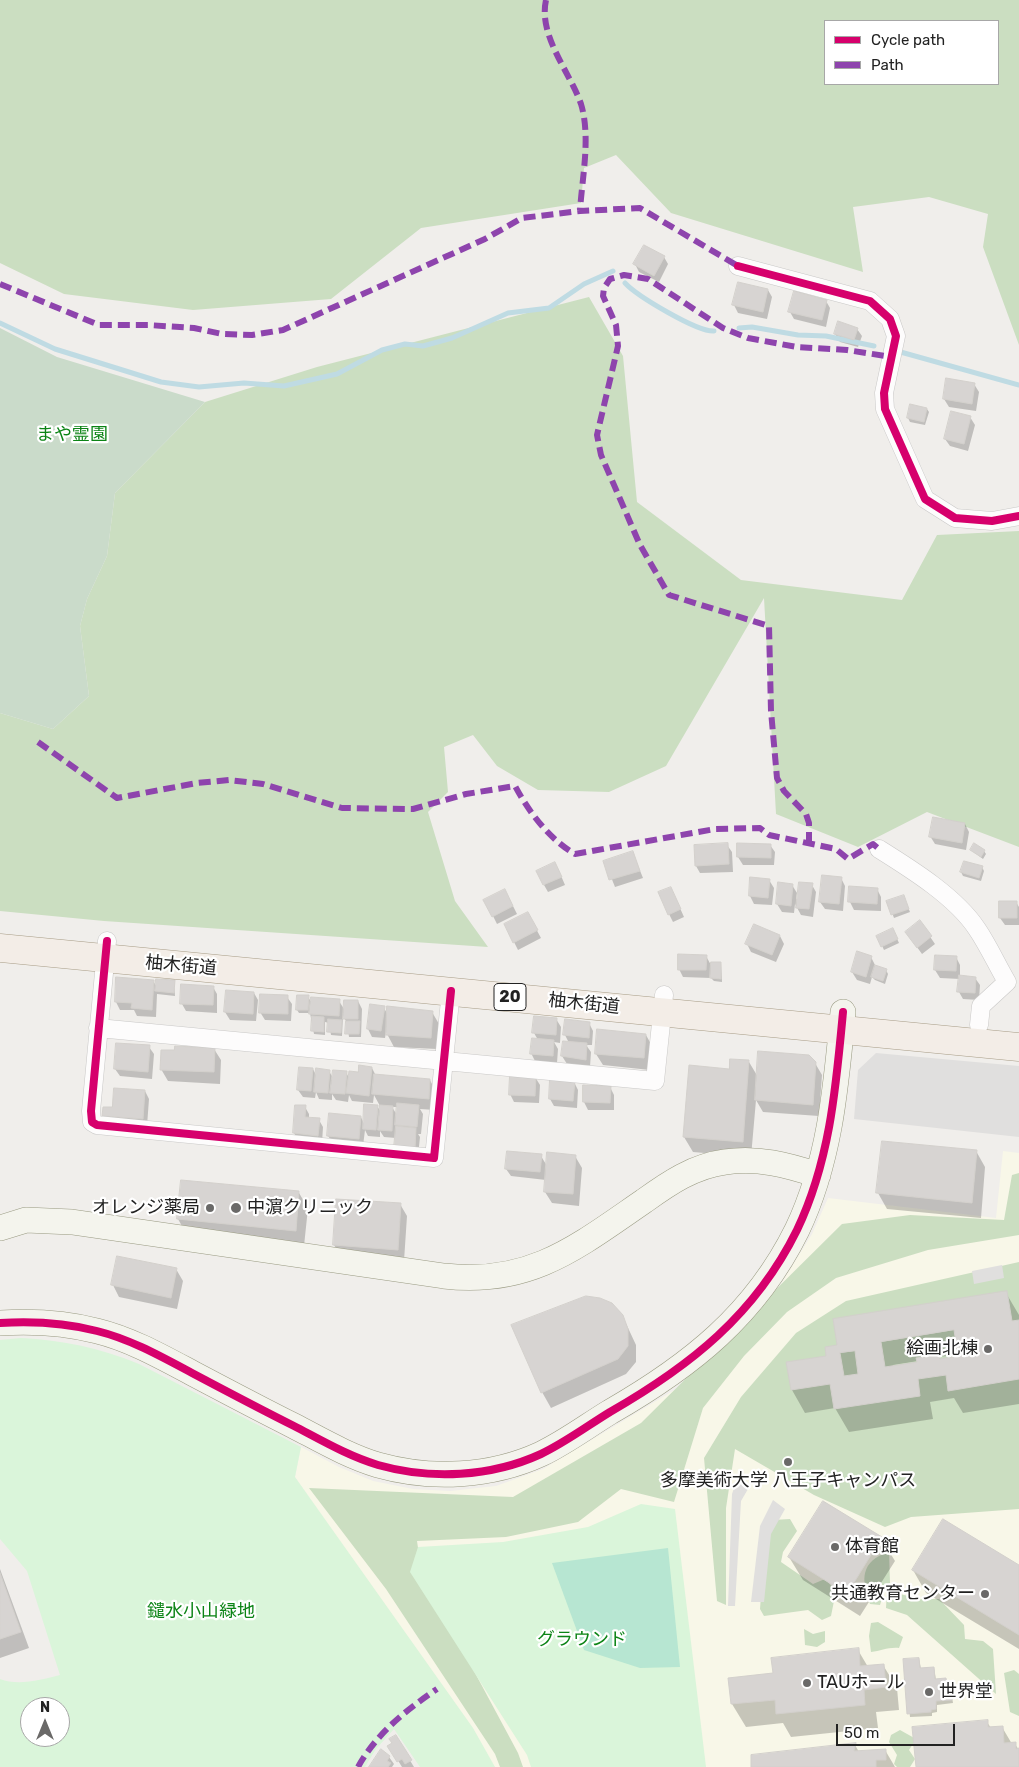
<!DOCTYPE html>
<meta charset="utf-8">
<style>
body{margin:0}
#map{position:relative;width:1019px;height:1767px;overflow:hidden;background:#f0eeeb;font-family:Rubik,sans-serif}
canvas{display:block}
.legend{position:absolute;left:824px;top:20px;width:175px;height:65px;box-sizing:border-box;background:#fff;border:1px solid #a7a7a7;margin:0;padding:6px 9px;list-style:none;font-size:15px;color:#222}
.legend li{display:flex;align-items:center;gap:10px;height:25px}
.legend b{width:25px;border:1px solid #a7a7a7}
.north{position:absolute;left:20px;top:1697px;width:50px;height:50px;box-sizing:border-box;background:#fff;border:1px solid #a7a7a7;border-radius:50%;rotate:0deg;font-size:14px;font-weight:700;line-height:20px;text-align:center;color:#222}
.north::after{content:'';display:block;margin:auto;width:18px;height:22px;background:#6a6968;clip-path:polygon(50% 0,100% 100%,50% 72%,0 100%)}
.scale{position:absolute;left:836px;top:1724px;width:119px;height:22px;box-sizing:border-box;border:2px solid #222;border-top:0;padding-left:6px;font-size:15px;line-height:18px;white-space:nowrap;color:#222;-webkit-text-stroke:4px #fff;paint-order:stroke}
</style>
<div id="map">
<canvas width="1019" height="1767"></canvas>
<ul class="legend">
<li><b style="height:6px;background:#d6006c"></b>Cycle path</li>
<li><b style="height:6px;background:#8e44ad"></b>Path</li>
</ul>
<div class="north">N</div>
<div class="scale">50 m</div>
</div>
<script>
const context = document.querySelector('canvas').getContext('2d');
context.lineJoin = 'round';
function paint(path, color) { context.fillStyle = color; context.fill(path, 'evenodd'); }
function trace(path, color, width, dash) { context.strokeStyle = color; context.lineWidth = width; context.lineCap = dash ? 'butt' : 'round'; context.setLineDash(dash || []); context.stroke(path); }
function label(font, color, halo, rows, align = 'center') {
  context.font = font + ' Rubik,"Noto Sans JP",sans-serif'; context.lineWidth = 4.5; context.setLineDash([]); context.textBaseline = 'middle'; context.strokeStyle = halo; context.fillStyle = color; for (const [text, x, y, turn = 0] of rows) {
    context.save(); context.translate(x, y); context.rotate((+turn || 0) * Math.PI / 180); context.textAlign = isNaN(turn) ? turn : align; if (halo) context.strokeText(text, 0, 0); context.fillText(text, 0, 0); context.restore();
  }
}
paint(new Path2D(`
 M1003,1151L1019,1153V1767H495L295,1477L301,1447L339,1467L373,1481L413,1489L450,1491L496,1486L543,1469L686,1383L773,1297L812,1234L828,1198L996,1218Z`), '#f8f7e8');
paint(new Path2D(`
 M0,0H1019V345L983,247L988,214L929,197L853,207L863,272L671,213L616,155L584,168L581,203L421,228L331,299L193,310L64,294L0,263ZM825,21H998V84H825Z
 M589,297L623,356L637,502L741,580L902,600L937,535L1019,531V847L927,812L858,847L776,814L764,598L666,766L609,792L538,790L497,766L473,735L444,747L448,792L428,812L455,901L488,947L104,921L0,911V713L53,729L89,696L80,626L87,599L107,556L115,493L205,402L317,367Z
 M1019,1173V1235L928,1250L836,1278L787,1312L744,1356L703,1408L674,1502L621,1489L578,1522L506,1537L417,1541L424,1588L474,1671L518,1753L523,1767H500L495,1754L386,1589L309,1488L513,1497L641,1423L842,1224L910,1215L1004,1220L1012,1175Z
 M1019,1262V1509L911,1517L885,1527L814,1495L735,1449L726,1508V1605L717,1601L704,1458L741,1397L796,1333L846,1301Z
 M790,1519L797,1531L783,1552L781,1562L813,1584L825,1579L836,1591L831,1616L822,1620L808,1610L764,1616L760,1609L765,1543L773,1520Z
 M889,1552L890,1583L886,1585L880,1605L870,1604C861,1580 860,1561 889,1552Z
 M887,1591L921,1599H939L964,1625L965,1639L983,1641L993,1649L996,1694L907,1615L886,1608Z
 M878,1622L903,1637L899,1648C888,1647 881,1651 871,1652L869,1636L871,1623Z
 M804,1629L813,1634L825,1631V1642L817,1647L805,1645Z
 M1014,1670L1019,1674V1716L1010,1712L1004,1673Z
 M900,1730L916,1739L909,1750L915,1759L910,1767H897L894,1764L897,1755L889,1742L891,1735Z`), '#cbdec1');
paint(new Path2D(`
 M0,328L57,357L205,402L115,493L107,556L87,599L80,626L89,696L53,729L0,713Z`), '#cadbca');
paint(new Path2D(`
 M21,1338C63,1340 100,1348 139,1364L301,1447L295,1477L473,1728L495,1767H420L394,1729L376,1749L365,1767H0V1679C18,1686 41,1680 60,1675L27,1571L0,1539V1340ZM30,1707H60V1737H30Z
 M641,1504L675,1509L706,1767H531L527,1755L410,1572L418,1547L503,1542L588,1527Z`), '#daf5da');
paint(new Path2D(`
 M668,1548L680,1667L640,1668L584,1650L552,1563Z`), '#b7e6d2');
paint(new Path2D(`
 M876,1053L1019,1066V1137L854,1119L858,1070Z
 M1002,1265L1004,1278L974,1284L972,1271Z
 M737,1479L748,1489L741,1501L735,1606H728L732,1494Z
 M773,1500L785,1509L771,1534L764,1602H751L760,1526Z`), '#e0dfde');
paint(new Path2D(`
 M664,257L668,264L659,282L639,272L635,264Z
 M768,290L772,297L767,319L738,313L734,305Z
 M826,301L830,308L826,327L794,319L790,312Z
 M857,329L862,336L858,347L840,342L835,334Z
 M974,384L979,392L976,411L949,407L944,399Z
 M911,405L927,409L929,412L925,425L910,422L908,418Z
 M970,417L975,425L968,451L950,446L945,439Z
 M965,824L969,832L966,850L935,844L930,836Z
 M727,845L732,852L733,872L700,873L696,866Z
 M770,845L775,852L774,865H743L738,857Z
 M971,850L984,851L986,854L983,859Z
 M633,853L643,878L615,887L605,862Z
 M982,867L984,871L981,881L963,876L961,872Z
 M559,871L565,885L548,892L544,885Z
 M841,878L845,886L843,911L825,909L820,902Z
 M769,880L774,888L772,905L754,904L750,896Z
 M792,885L797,893L796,899L798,900L812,885L816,892L813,917L801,915L795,904L794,913L782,912L777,904Z
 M671,888L684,917L673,922L669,914Z
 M877,889L881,897V911L854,910L850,902Z
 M509,898L517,914L497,924L493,916Z
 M905,900L910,912L894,918L888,902Z
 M1016,902L1019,907V925H1005L1000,918Z
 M528,914L541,938L518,950L514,942Z
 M920,922L935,944L922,954L906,932Z
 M893,930L899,943L884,950L878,937Z
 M780,936L784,944L776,962L751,952L747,944Z
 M706,956L712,967L721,963L722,982L714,981L711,978L683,977L679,969Z
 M871,957L876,967L886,970L888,974L885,984L875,980L872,977L870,984L857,980L852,972Z
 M956,957L960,965V977L975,978L980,985L979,1000L963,999L959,992L960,979L940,978L935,970Z
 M117,979L153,981L157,987L174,982L175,996L157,994L156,1017L137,1016L134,1010H120L116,1002Z
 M213,987L217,994V1013L186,1011L182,1004Z
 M254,993L258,1000L256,1021L230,1020L225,1012Z
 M287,997L292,1004L291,1021L265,1020L260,1012Z
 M308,997L312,1003L339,1001L344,1009L358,1001L362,1009L361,1037H349L347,1023L343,1016L342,1036L331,1035L329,1023L325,1022V1035L314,1034L310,1013H299L297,1010Z
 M384,1008L388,1015L432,1012L439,1024L437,1049L394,1047L386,1032L385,1038L372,1037L368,1029Z
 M556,1019L561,1027L560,1043L554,1042L558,1049L557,1063L535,1061L531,1053L538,1040L534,1033Z
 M589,1023L593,1031L592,1045H586L591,1052L590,1067L567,1064L562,1056L569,1043L565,1035Z
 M646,1035L652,1046L650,1070L603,1065L596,1054Z
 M149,1047L154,1054L152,1079L120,1076L115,1069Z
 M214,1049L221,1060L220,1084L168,1081L161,1069Z
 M749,1062L758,1077L815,1063L822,1075L819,1116L763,1112L756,1100L751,1157L693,1152L684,1137Z
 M372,1068L376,1076L430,1080L436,1092L435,1110L420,1109L423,1114L421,1134H418L420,1137L418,1156L396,1138L384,1137L380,1131V1137L368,1136L365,1130L363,1146L333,1143L328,1136L361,1117L364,1124L377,1106L381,1112L380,1106L374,1095L373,1103L352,1101L349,1095L348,1102L336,1100L332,1094V1100L319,1099L316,1092L315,1098L303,1097L298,1090L313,1069L316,1075L329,1071L333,1078L346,1072L349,1078ZM392,1107H398L397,1115Z
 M535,1077L540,1085L539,1103L514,1102L510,1094Z
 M574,1082L578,1090L577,1108L554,1106L550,1099Z
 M610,1087L614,1095V1110H588L584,1102Z
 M145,1091L149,1099L147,1126L108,1123L103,1116Z
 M296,1106L305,1107L309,1114V1119L319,1120L323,1127L322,1143L298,1141L294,1133Z
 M883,1142L976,1151L985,1167L981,1218L887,1209L878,1193Z
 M541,1156L547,1166L575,1156L582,1168L579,1206L552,1203L545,1192L546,1180L511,1176L506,1169Z
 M299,1193L308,1208L304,1246L187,1235L178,1219Z
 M400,1204L407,1216L404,1261L341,1257L334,1245Z
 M176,1269L183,1281L177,1309L119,1297L113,1285Z
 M1006,1293L1019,1315V1404L963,1413L954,1398L930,1402L933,1419L849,1432L835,1408L805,1413L792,1390L827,1357ZM963,1354V1356L941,1360L939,1357ZM918,1361V1363L894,1367L893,1365Z
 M622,1315L636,1345V1362L626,1374L551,1408L542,1392Z
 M824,1502L881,1538L895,1561L860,1616L803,1580L789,1557Z
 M1019,1567V1649L926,1593L913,1570Z
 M0,1569L29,1648L0,1658Z
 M858,1650L868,1667L883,1665L897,1688L899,1710L876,1712L878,1728L791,1737L783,1723L746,1727L732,1704L729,1679L774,1674Z
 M919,1659L921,1669L934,1668L936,1680L946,1679L948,1686L950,1685L953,1703L937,1705V1712L932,1713V1716L910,1717L904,1660Z
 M987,1722L991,1728L1002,1727L1012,1744H1015L1019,1750V1767H917Z
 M395,1736L414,1767H402L389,1746L393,1743Z
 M855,1745L859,1752L885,1750L895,1767H753Z
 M389,1757L394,1764L392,1767H371Z`), '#0003');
trace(new Path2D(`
 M625,283C637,296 697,332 714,331
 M0,323L55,349L161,382L199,387L244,383L284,386L337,374L382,350L405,344L423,346L452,338L508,313L549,308L584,284L613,271
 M739,328L752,327L798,335L826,336L874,346
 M897,351L1019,385`), '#bfdbe3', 5);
const building = new Path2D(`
 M644,245L665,256L654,276L633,264Z
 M738,282L768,289L763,312L732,305Z
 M794,291L827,300L822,320L788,312Z
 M838,321L858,328L854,340L834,334Z
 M946,378L975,383L972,404L943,399Z
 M910,404L927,408L924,422L907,418Z
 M951,411L971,416L964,444L944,439Z
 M933,817L965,823L962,843L929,837Z
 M728,843L729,864L695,866L694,845Z
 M737,843L771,844V858L737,857Z
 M974,843L985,850L981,857L970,850Z
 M633,851L640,871L609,880L603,861Z
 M964,861L983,866L979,878L960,872Z
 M555,862L562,877L543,885L536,871Z
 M822,875L842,877L839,904L819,902Z
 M750,877L770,879L768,898L749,896Z
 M778,882L793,884L791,906L776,904Z
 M799,882L813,883L809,909L796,908Z
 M849,886L878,888L877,904L848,902Z
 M671,887L681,909L668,915L658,892Z
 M505,889L513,906L492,917L483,900Z
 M904,895L909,909L891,915L886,901Z
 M999,901H1017V918H999Z
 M528,912L538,930L513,943L504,924Z
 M920,920L932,936L917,948L905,932Z
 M754,924L780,935L772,955L745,944Z
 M893,928L898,939L881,947L876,936Z
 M857,951L872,956L866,977L851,972Z
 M678,954L707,955L706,970H678Z
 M935,955L957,956L956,971L934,970Z
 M711,962H721V979L710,978Z
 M875,965L887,969L883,981L871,977Z
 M959,975L976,977L975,993L957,992Z
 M116,977L154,980L152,1010L131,1008L132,1003L115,1002Z
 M156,979L175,980L174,993L155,991Z
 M181,984L214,986L213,1005L180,1004Z
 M226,990L254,992L253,1014L224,1012Z
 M260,994L288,995V1014L259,1013Z
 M297,995H309L308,1010H296Z
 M311,997L340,999L339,1016L309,1014Z
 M344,1000H358V1019H343Z
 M370,1004L385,1006L381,1031L367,1029Z
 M387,1006L433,1011L431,1038L386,1035Z
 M312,1016L324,1017V1032L311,1031Z
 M534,1016L557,1018L556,1035L532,1033Z
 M328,1019L342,1020L341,1033L327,1032Z
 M565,1019L590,1022L589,1038L563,1035Z
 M346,1021H360L359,1034H345Z
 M597,1029L646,1034L644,1058L595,1054Z
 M532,1038L554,1040L553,1056L530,1054Z
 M563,1041L587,1043L586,1060L561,1056Z
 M116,1043L150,1045L148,1072L114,1069Z
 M175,1046L215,1048L214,1072L160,1070L161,1050H174Z
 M758,1051L809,1055L816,1062L813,1105L755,1100Z
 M730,1059L749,1060L743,1142L683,1137L689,1065L729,1069Z
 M359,1065L372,1067L369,1096L346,1093L349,1071L358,1072Z
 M299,1067L313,1068L311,1091L297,1090Z
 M316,1068L330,1070L328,1093L314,1092Z
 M333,1070L347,1071L345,1094L330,1093Z
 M374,1074L430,1079L429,1099L372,1094Z
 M510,1075L536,1076L535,1096L509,1095Z
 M550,1079L575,1081L573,1101L549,1099Z
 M583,1085L611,1086L610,1103L583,1102Z
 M114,1088L145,1090L143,1119L102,1116L103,1107H112Z
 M397,1103L419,1105L417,1127L395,1125Z
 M364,1104L378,1105L376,1130L363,1129Z
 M295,1105H306L305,1117L320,1118L318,1136L293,1133Z
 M380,1105L393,1106L392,1131L378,1130Z
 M329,1113L361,1116L359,1139L327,1136Z
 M396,1126L416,1128L415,1149L394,1148Z
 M882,1141L977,1150L972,1203L876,1193Z
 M507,1151L542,1154L540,1172L505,1169Z
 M547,1152L576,1155L573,1194L544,1192Z
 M181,1180L299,1191L296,1231L177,1219Z
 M336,1199L401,1203L398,1250L333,1245Z
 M117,1256L177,1268L171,1298L111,1285Z
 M1007,1291L1012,1321L1019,1320V1379L948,1391L946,1375L918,1379L920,1396L834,1409L830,1384L791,1390L786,1362L826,1356L825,1347L837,1345L833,1319ZM954,1330L958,1356L940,1359L939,1355L916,1358L917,1362L885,1367L881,1342ZM855,1351L858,1374L844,1376L840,1353Z
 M586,1296L600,1298L612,1303L623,1315L628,1329V1346L618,1359L541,1393L511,1325Z
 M823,1501L882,1537L847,1594L788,1557Z
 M943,1519L1019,1565V1635L912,1570Z
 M0,1573L21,1632L0,1639Z
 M859,1648L860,1666L884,1664L886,1687L864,1690L865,1705L776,1714L775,1700L731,1704L728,1678L773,1673L771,1658Z
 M919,1658L920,1668L934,1667L935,1679L946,1678L947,1685L951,1684L952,1700L936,1701V1709L931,1710V1712L907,1714L903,1659Z
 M988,1720V1727L1003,1726L1004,1743L1016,1742V1749L1019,1748V1767H916L912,1727Z
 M396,1735L412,1760L405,1764L402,1759L397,1762L387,1746L392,1743L389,1739Z
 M856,1743L854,1751L886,1749V1760H876V1767H751V1755Z
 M381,1749L390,1756L387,1761L391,1763L388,1767H369Z`);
paint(building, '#d7d4d2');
trace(building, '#d3d0cc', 1);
const street = new Path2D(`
 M738,266L870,301L890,319L896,336L884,393L885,409L925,499L955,518L992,521L1019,516
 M879,849C911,869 956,897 977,929C988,945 997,965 1007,982L981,1006L979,1025
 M107,941L91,1111L92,1122L97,1125L434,1158L451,991
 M98,1028L655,1081L664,995`);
const secondary = new Path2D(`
 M0,1228L26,1220L72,1222L444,1276C530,1286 577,1247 644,1201C669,1183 694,1166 725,1162C758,1157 787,1165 818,1175
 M0,1323C33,1321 66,1323 97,1331C130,1339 162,1357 192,1373C226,1391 260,1409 294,1426C321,1440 348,1456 378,1465C431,1480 491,1477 541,1454C566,1442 587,1426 610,1412C690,1366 755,1315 797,1230C830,1161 836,1087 843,1012`);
const primary = new Path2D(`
 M0,948L1019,1047`);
trace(street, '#c9c8c7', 19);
trace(secondary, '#999a82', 26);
trace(primary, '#a79c86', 29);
trace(street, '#fdfcfc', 18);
trace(secondary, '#f4f4ed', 25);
trace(primary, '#f3ede7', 28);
trace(new Path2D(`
 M546,0C538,36 570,72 581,104C591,137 582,178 580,211
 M0,284L99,325H148L194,328L222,334L252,335L283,330L485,239L522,218L580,211L640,208L738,266
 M38,742L117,798L197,783L229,780L263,784L342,808L413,809L466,794L515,786C529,812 549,839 575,854L715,829L760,828L769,835L836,849L848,859L873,844L879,849
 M809,844V823L806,814L784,791L777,778L771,711L769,626L669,595L640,545L601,455L597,435L618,346L616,325L603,296L604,288L610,279L624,275L648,279L723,328L748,338L797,347L847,350L892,357
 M358,1767C377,1733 405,1711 437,1689`), '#8e44ad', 6, [12, 6]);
trace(new Path2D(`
 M738,266L870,301L890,319L896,336L884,393L885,409L925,499L955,518L992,521L1019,516
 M107,941L91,1111L92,1122L97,1125L434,1158L451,991
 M0,1323C33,1321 66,1323 97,1331C130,1339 162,1357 192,1373C226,1391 260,1409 294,1426C321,1440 348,1456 378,1465C431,1480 491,1477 541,1454C566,1442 587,1426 610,1412C690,1366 755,1315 797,1230C830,1161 836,1087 843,1012`), '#d6006c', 8);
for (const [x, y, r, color] of [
 [210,1208,5,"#6a6968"],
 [236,1208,6,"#6a6968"],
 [988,1349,5,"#6a6968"],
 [788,1462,5,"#6a6968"],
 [835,1547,5,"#6a6968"],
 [985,1594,5,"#6a6968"],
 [807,1683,5,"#6a6968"],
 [929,1692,5,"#6a6968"]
]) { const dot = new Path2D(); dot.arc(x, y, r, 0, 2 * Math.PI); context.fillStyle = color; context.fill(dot); trace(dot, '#fff', 2); }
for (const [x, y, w] of [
 [510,997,32]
]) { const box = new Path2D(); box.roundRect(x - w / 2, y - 13.5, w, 27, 4); context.fillStyle = '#fff'; context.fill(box); trace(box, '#222', 1); }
label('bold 16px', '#222', null, [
 ["20",510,997]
]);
label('18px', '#0c8416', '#fff', [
 ["まや霊園",72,435],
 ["鑓水小山緑地",201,1612],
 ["グラウンド",582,1640]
]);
label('18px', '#222', '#fff', [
 ["柚木街道",181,966,5],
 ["柚木街道",584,1004,6]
]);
label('18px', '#222', '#fff', [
 ["オレンジ薬局",200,1208,"right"],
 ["中濵クリニック",247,1208],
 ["絵画北棟",978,1349,"right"],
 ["多摩美術大学 八王子キャンパス",788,1481,"center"],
 ["体育館",845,1547],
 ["共通教育センター",975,1594,"right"],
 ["TAUホール",817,1683],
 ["世界堂",939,1692]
], 'left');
</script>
